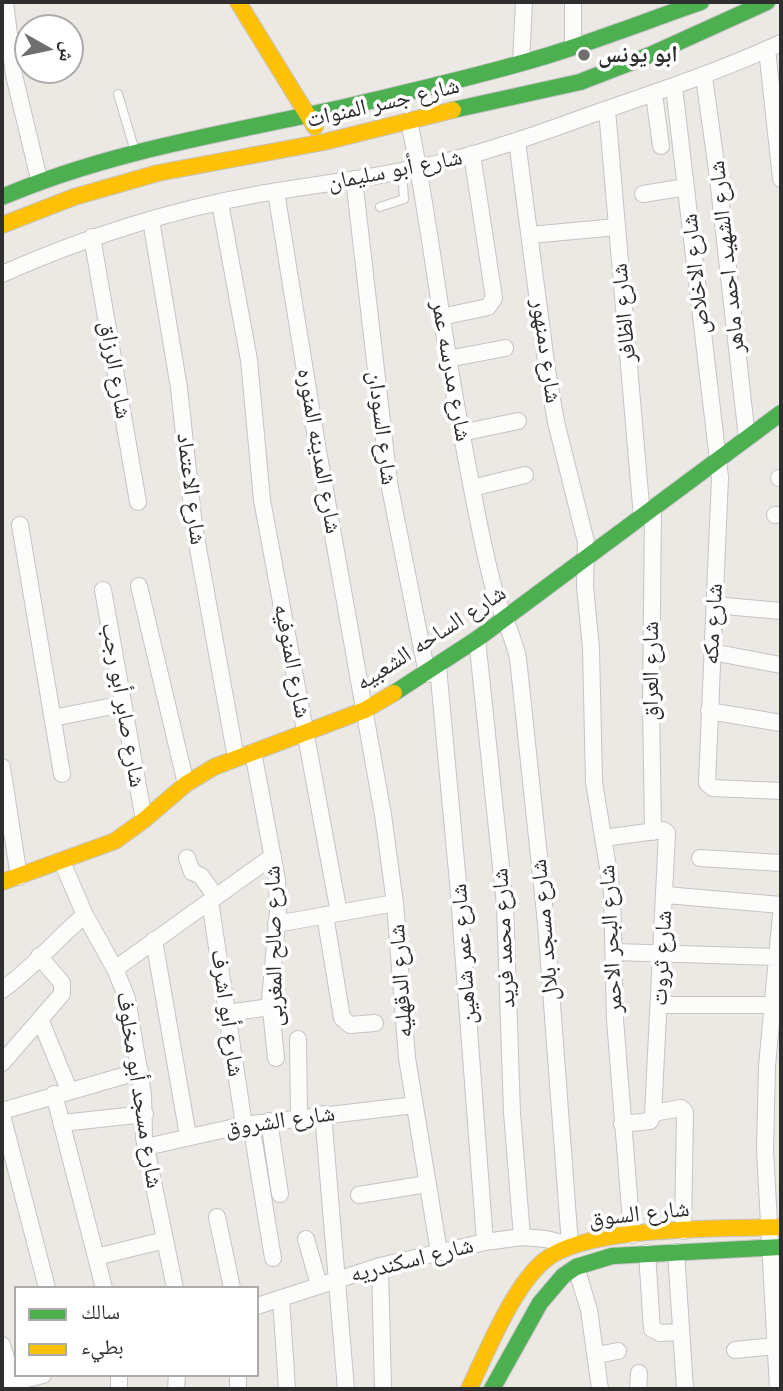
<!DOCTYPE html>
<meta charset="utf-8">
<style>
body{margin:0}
#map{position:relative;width:783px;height:1391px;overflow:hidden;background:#ece8e4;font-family:Quicksand,"Noto Naskh Arabic",sans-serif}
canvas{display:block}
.frame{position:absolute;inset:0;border:4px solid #2e2e2e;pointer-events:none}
.legend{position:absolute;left:14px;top:1286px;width:245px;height:91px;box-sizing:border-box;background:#fff;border:2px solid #ababab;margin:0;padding:9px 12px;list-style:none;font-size:21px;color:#2e2e2e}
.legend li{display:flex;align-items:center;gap:14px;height:35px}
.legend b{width:35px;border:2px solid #ababab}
.north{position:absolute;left:14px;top:14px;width:70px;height:70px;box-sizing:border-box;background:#fff;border:2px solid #ababab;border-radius:50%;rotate:99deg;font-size:19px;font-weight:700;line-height:28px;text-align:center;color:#2e2e2e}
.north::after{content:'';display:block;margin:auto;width:24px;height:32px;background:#706f6e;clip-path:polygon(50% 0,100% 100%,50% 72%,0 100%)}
</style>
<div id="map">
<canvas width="783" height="1391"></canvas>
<div class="frame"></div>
<ul class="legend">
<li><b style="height:9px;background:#4caf50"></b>سالك</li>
<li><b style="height:9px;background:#ffc107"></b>بطيء</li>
</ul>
<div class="north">ش</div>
</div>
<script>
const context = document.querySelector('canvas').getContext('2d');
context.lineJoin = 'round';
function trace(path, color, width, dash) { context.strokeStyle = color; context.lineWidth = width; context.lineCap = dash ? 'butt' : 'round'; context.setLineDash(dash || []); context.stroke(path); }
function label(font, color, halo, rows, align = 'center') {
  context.font = font + ' Quicksand,"Noto Naskh Arabic",sans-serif'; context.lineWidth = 7; context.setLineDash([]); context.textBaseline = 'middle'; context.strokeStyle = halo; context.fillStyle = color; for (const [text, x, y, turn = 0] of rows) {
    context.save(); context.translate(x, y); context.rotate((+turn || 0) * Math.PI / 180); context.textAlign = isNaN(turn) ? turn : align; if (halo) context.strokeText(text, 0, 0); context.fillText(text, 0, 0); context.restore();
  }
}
const lane = new Path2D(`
 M118,94L134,148
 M380,207L404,199L402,171`);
const street = new Path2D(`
 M5,2L14,75L39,179
 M573,47V2
 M767,49L781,179
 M521,63L524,2
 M704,77L718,178L747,438
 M674,87L720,477L707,783L713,788L781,791
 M654,94L661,146
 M607,110L642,517
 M517,141L547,370L556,422L586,542L585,586L591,649L594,782L612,892L615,1019L632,1235
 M354,179L389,483L427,674
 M276,192L317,445L383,815L395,903L407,1058L439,1252
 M643,194L686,187
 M220,203L249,360L262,500L339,913
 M151,220L179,388L194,526L236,758
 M530,235L617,227
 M92,237L138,502
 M2,274C83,238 171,210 259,194C324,183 389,176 452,160C500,148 547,131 593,114C657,92 720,71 781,43
 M441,317L488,307L494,298L472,154
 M448,359L505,348
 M461,433L518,421
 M779,478H781
 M472,488L525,475
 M775,515H781
 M20,525L62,774
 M139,586L186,784
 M103,590L144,820
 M714,605L781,611
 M477,639L505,905L512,1113L522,1237
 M712,652L781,665
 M438,667L458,883L485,1242
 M709,711L781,723
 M53,718L123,704
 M253,752L277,880L278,911L270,1000L276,1058
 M2,767L19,877
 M653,832L651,702L653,509
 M603,838L663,830L667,833L653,1115L650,1121L622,1124
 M187,858L192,872L201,876L216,897
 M700,858L781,863
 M62,862L85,915L115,969L127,998L143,1094L144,1138L175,1288
 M666,895L781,905
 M210,901L244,1125
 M325,915L342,1018L350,1025L375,1023
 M276,924L395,903
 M154,940L188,1136
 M614,952L776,957
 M115,969L273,856
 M2,990C32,969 56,939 85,915
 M660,1005H772
 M227,1013L270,1007
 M40,1019L69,1090
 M298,1039L299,1117
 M2,1063L62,994V983L39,956
 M54,1094L104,1288
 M2,1111L140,1071
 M653,1113L681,1108L685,1112L683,1231
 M323,1114L346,1389
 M2,1115L47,1288
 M269,1121L280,1194
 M62,1123L145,1114
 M251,1124L273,1258
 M146,1147L244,1125L415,1105
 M359,1195L427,1184
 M217,1217L232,1288
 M306,1239L319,1285
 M676,1252L685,1389
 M647,1253L652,1329L660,1333L681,1332
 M96,1257L165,1240
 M380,1266L383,1389
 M576,1267L589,1310L600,1389
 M281,1298L287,1389
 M257,1306L380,1266L485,1242L522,1237L546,1239L570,1245L546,923L518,658C513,635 502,615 495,593C481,542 472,488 462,436C441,332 431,225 409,121
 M2,1345L13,1382
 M735,1350L775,1346
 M597,1355L618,1351
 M238,1375V1389
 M2,1385L43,1375
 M119,1389V1375
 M176,1389L177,1375
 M638,1389L639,1373
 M778,1389L765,1150L767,1066L781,915`);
const fast = new Path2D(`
 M453,110L580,82L650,55L767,2
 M2,197C112,150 229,133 345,107C412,91 480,76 546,56C598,40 649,20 701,2
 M394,693L477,639L781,413
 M492,1389L540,1303L563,1276L576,1267L612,1256L781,1247`);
const slow = new Path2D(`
 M238,2L315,127
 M2,225L74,197L158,173L324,142L453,110
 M2,882L115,841L144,820L186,784L214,767L365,710L394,693
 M469,1389C487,1352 513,1286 545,1260C588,1225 724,1229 781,1227`);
trace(lane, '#c5c4c5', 10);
trace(street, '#c5c4c5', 18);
trace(fast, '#c5c4c5', 18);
trace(slow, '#c5c4c5', 18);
trace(lane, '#fcfcfb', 8);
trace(street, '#fcfcfb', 16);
trace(fast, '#4caf50', 16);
trace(slow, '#ffc107', 16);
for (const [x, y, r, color] of [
 [584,55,7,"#706f6e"]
]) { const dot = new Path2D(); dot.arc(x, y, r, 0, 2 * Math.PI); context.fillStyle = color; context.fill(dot); trace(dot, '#fff', 2.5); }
label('bold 23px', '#2e2e2e', '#fff', [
 ["ابو يونس",598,55]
], 'left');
label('23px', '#2e2e2e', '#fff', [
 ["شارع جسر المنوات",383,103,-13],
 ["شارع أبو سليمان",395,170,-11],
 ["شارع الشهيد احمد ماهر",727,257,-96],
 ["شارع الاخلاص",696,274,-96],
 ["شارع الظافر",624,313,-95],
 ["شارع دمنهور",546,351,82],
 ["شارع الرزاق",115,370,80],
 ["شارع مدرسه عمر",451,371,80],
 ["شارع السودان",382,428,83],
 ["شارع المدينه المنوره",319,451,80],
 ["شارع الاعتماد",191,489,83],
 ["شارع مكه",713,624,-87],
 ["شارع الساحه الشعبيه",431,638,-33],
 ["شارع المنوفيه",292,661,79],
 ["شارع العراق",651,671,-90],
 ["شارع صابر أبو رجب",123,705,80],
 ["شارع مسجد بلال",545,930,-95],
 ["شارع محمد فريد",504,938,-93],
 ["شارع البحر الاحمر",611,939,-93],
 ["شارع صالح المغربى",274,946,-91],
 ["شارع عمر شاهين",464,954,-94],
 ["شارع ثروت",662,958,-87],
 ["شارع الدقهليه",401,981,-94],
 ["شارع أبو اشرف",227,1013,82],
 ["شارع مسجد أبو مخلوف",139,1090,81],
 ["شارع الشروق",280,1121,-8],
 ["شارع السوق",639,1214,-6],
 ["شارع اسكندريه",412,1260,-14]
]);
</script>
